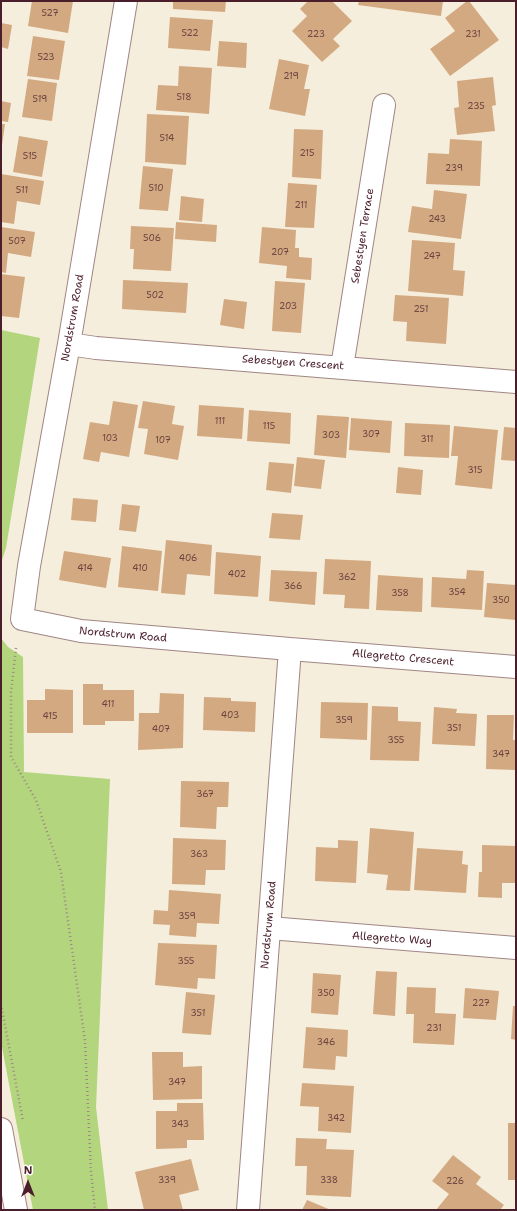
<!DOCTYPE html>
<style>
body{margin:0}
#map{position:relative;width:517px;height:1211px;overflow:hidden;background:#f5eedc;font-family:"Shantell Sans",sans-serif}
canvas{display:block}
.frame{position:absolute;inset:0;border:2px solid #4a1f2b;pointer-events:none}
.north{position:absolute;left:8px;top:1163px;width:40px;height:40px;-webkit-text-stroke:3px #fff;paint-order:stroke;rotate:0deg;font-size:11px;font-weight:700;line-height:16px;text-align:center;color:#4a1f2b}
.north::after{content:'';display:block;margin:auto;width:14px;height:18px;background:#4a1f2b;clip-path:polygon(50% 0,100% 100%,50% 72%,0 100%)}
</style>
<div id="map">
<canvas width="517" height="1211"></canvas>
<div class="frame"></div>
<div class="north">N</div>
</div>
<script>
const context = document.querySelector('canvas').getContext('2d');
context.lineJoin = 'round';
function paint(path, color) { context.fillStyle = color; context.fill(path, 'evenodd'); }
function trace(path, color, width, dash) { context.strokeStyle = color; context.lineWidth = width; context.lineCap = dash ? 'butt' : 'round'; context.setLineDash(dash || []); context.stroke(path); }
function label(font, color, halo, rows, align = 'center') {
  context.font = font + ' "Shantell Sans",sans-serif'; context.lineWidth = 3.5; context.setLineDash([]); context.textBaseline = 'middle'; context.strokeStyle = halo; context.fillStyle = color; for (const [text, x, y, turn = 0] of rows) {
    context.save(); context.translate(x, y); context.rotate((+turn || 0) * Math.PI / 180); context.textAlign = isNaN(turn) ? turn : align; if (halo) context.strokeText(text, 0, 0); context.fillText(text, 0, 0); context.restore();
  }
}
paint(new Path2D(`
 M1,330L40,338L6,548L1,563Z
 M1,638L8,647L23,657L24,772L110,779L96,1107L108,1210H33L1,1042Z`), '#b2d57e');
paint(new Path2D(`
 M32,1H73L68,33L28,26Z
 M173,1H226L225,12L173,9Z
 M308,1H332L352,21L333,39L340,46L322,62L292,31L307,16L300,9Z
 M359,1H443L441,16L358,5Z
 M467,1H469L499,40L450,76L430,49L455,31L445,18Z
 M170,17L213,20L210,51L168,48Z
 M1,23L12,25L8,49L1,47Z
 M33,36L65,41L59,80L27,76Z
 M219,41L247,43L246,68L217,66Z
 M279,59L309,65L304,89H310L305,116L269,109Z
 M179,66L212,68L209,114L156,110L158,85L178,86Z
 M493,77L496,105L492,106L495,131L457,135L454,108L459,107L457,81Z
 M28,79L57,83L52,121L22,117Z
 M1,101L11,103L8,122L1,121Z
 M147,114L189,116L186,165L145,162Z
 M1,124H5L2,145H1Z
 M294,129L323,130L321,179L292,177Z
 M19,136L48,141L42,177L13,172Z
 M450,139L482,141L480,186L426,184L428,153L449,154Z
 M143,166L173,169L168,211L139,209Z
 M1,174L44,181L40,205L17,201L14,224L1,222Z
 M288,183L317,185L314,228L285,227Z
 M434,190L467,194L461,239L408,232L412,206L432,209Z
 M181,196L204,199L202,222L179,220Z
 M176,222L217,225L216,242L175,239Z
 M131,226L174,228L171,271L133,269L134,249H130Z
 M1,227L35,232L31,257L8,253L6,273L1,272Z
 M262,227L296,230L295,248H299V257L312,258L311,280L286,278L287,266L259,263Z
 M412,240L455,243L453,270L465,271L463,296L408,291Z
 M1,274L25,277L19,318L1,316Z
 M123,280L188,283L186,313L122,309Z
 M275,281L305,283L301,333L272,331Z
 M395,295L449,298L446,344L406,341L407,322L393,321Z
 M224,299L247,302L244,329L220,325Z
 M113,401L138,405L129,457L101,452L99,462L83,459L90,422L109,425Z
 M143,401L175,406L172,424L184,426L178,460L144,454L148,429L138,428Z
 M199,405L244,408L242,439L197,436Z
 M249,410L291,413L290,444L247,441Z
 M317,415L349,417L346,458L314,455Z
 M351,418L392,421L390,453L349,450Z
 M405,423L450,425L449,458L404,456Z
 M454,426L498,430L492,489L455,485L458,456H451Z
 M504,427L516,428V461L501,460Z
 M297,457L325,460L321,489L294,486Z
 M269,462L294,464L291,493L266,490Z
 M398,467L423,470L421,495L396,493Z
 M73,498L98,500L96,522L71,520Z
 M122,504L140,506L136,532L119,530Z
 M272,513L303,515L300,540L269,538Z
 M166,540L212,545L210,576L187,574L185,595L161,593Z
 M122,546L162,551L158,591L118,587Z
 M64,551L111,558L106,588L59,580Z
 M216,552L261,556L258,597L214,594Z
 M325,559L371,561L369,609L344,608L345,595L323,594Z
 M271,570L317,572L315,605L269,601Z
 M467,570L484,571L482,610L431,607L432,577L466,579Z
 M378,575L423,578L422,612L376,610Z
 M487,583L516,585V620L484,617Z
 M83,684H103V690H134V721H105V725H83Z
 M45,689L73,690V733H27V700H45Z
 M160,693L184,694L183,748L138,750L139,713H159Z
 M204,697L231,698V701L256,702L255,732L203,730Z
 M321,702L368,703L367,740L320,738Z
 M372,706L398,707V721L421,722L419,761L370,760Z
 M434,707L457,709L456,713L477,714L475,746L432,744Z
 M487,715H514L513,740H516V770L486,769Z
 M181,781L229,782L228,807H217L216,829L180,827Z
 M370,828L414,832L410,891L386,890L388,875L367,873Z
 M173,838L226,840L225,870H206L205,885L172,884Z
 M338,840L358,841L356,883L315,881L316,847L338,848Z
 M482,845L516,846V883H502V898L478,897L479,872H482Z
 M417,848L463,851L462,864L468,865L466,893L414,890Z
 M169,890L221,894L219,924L197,923L196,937L169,935L170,925L153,924L154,910L168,911Z
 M158,943L217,945L215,979L198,978L197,989L155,985Z
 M376,971L397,972L395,1016L373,1014Z
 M313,973L341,975L338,1015L311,1013Z
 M407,987L436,988L435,1013L456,1014L454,1045L413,1043L414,1014H406Z
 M465,988L499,991L496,1020L463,1018Z
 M186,992L215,995L211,1035L182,1033Z
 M513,1006H516V1040L511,1039Z
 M306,1027L348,1030L347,1057L336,1056L335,1070L303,1068Z
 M152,1052H183V1067L202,1066V1099L153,1100Z
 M302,1083L354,1086L351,1133L318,1131L319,1107L300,1106Z
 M177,1103H203L204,1140H187V1148L156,1149V1111H177Z
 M508,1123H516V1180H508Z
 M296,1138L327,1139L326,1149L354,1150L351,1197L306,1195L307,1166H295Z
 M453,1155L481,1177L476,1184L504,1205L500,1210H436L449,1194L432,1181Z
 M191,1159L199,1190L179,1195L183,1210H144L135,1172Z
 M307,1200L331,1210H302Z`), '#d3a981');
const minor = new Path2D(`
 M126,1L69,344L29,566L22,619L81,631L290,649L248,1210
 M69,344L96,348L516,382
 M342,367L384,105
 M290,649L516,667
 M269,928L516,948`);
const secondary = new Path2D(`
 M1,1129L16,1210`);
trace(minor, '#a08684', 24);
trace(secondary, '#a08684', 24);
trace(new Path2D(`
 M16,648L11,692V757L36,800L61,872L85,1041L91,1172L95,1210
 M1,1004L23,1121`), '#a08684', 2.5, [1, 3]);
trace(minor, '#fff', 22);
trace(secondary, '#fff', 22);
label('9px', '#6c4240', null, [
 ["527",50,14],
 ["522",190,34],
 ["223",316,35],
 ["231",473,35],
 ["523",46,58],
 ["219",291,77],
 ["518",184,98],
 ["519",40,100],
 ["235",476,107],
 ["514",167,139],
 ["215",307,154],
 ["515",30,157],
 ["239",454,169],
 ["510",156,189],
 ["511",22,191],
 ["211",301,206],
 ["243",437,220],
 ["506",152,239],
 ["507",17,242],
 ["207",280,253],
 ["247",432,257],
 ["502",155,296],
 ["203",288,307],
 ["251",421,310],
 ["111",220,422],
 ["115",269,427],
 ["307",371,435],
 ["303",331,436],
 ["103",110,439],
 ["311",427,440],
 ["107",163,441],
 ["315",475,471],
 ["406",188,559],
 ["414",85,569],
 ["410",140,569],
 ["402",237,575],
 ["362",347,578],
 ["366",293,587],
 ["354",457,593],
 ["358",400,594],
 ["350",501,601],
 ["411",108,705],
 ["403",230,716],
 ["415",50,717],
 ["359",344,721],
 ["351",454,729],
 ["407",161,730],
 ["355",396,741],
 ["347",501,755],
 ["367",205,795],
 ["363",199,855],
 ["359",187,917],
 ["355",186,962],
 ["350",326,994],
 ["227",481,1004],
 ["351",198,1014],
 ["231",434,1029],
 ["346",326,1043],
 ["347",177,1083],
 ["342",336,1119],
 ["343",180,1125],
 ["339",167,1181],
 ["338",329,1181],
 ["226",455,1182]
]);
label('11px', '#4a1f2b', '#fff', [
 ["Sebestyen Terrace",363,236,-81],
 ["Nordstrum Road",73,318,-80],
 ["Sebestyen Crescent",293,363,4],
 ["Nordstrum Road",123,635,5],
 ["Allegretto Crescent",403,658,5],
 ["Nordstrum Road",269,925,-85],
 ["Allegretto Way",392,939,4]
]);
</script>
